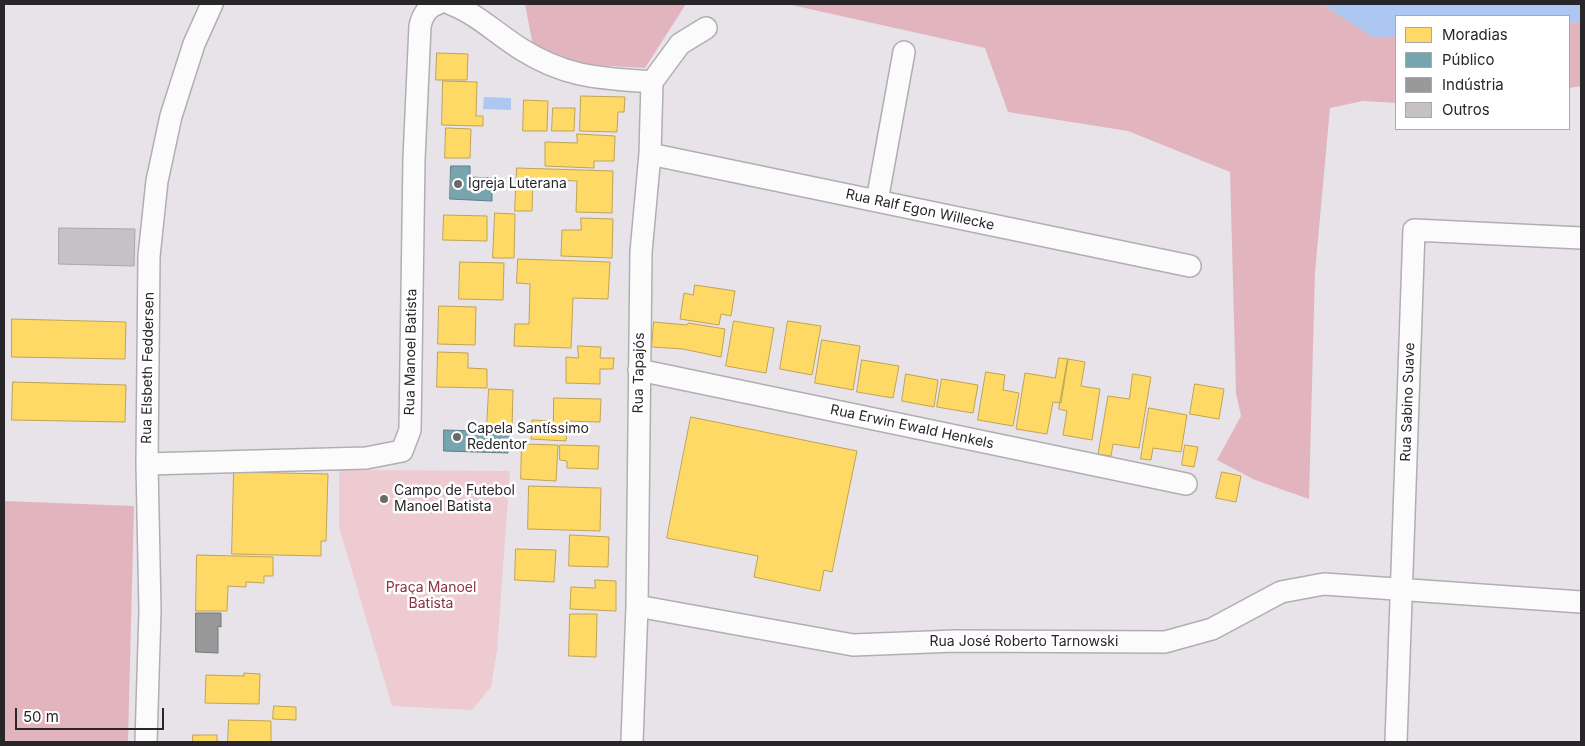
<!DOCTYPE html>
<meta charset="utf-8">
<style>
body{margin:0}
#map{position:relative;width:1585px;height:746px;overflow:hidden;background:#e7e3e9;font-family:Inter,sans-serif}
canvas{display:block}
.frame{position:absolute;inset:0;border:5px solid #29262a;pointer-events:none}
.legend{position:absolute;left:1395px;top:15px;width:175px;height:115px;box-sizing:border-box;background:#fff;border:1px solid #a9a8aa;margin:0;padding:6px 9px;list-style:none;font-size:15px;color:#29262a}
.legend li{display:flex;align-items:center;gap:10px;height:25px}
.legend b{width:25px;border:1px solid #a9a8aa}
.scale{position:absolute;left:15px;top:708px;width:149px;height:22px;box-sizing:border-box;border:2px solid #29262a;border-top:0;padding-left:6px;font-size:15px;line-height:18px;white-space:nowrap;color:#29262a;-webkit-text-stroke:4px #fff;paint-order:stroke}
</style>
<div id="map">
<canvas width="1585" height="746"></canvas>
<div class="frame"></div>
<ul class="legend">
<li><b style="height:14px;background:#ffd966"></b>Moradias</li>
<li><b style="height:14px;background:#76a5af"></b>Público</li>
<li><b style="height:14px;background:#999"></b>Indústria</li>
<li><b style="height:14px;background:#c5c1c5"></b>Outros</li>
</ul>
<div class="scale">50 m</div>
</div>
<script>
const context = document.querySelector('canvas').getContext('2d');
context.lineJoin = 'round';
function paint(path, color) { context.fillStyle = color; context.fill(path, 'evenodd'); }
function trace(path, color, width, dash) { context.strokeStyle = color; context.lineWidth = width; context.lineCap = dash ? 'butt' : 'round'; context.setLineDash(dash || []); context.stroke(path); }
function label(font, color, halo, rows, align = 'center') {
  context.font = font + ' Inter,sans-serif'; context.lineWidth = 5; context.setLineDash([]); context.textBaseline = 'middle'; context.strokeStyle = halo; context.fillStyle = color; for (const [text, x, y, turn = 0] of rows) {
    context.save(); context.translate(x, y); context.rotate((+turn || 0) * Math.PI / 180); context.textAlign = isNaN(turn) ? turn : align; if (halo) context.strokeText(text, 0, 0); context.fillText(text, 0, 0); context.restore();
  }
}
paint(new Path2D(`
 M339,470L510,471L497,650L491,687L472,710L392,706L339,527Z`), '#eecad1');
paint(new Path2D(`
 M525,4H686L645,68L559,63L533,46Z
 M787,4H1322L1374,37L1396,36V103L1363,101L1330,108L1315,272L1309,499L1255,480L1217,460L1241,416L1236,393L1230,172L1128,131L1008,112L985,48Z
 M1581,22V86L1569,88V23Z
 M4,501L134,506L128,742H4Z`), '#e2b5be');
paint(new Path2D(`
 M1322,4H1581V22L1569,23V16H1396V36L1374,38Z
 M484,97L511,98V110L483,109Z`), '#aec7f2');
const homes = new Path2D(`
 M437,53L468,54L467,80H436Z
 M443,81L477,82L476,116H483V126L442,125Z
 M581,96L625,97L624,112H618L617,132L580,131Z
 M524,100L548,101L547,131H523Z
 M553,108H575L574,131H552Z
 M446,128L471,129L470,158H445Z
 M577,134L615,136L614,161H594V168L545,166V142L577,143Z
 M517,168L613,171L612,213L576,212L577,181L533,179L532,211H515Z
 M495,213L515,214L514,258H493Z
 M444,215L487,216V241L443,240Z
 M581,218L613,219L612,258L561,256L562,230H581Z
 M518,259L610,262L608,299L573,298L571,348L514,346L515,324H529L530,284L517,283Z
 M460,262L504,263L503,300L459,299Z
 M695,285L735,291L731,316L721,314L719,325L680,319L684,293L693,295Z
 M439,306L476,307L475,345L438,344Z
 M12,319L126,322L125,359L12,357Z
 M734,321L774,328L766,373L726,366Z
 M788,321L821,326L812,375L780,369Z
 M654,322L687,325L688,323L725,329L721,357L683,349L652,347Z
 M822,340L860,346L853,390L815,383Z
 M578,346L601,347L600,358H614L613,369H600V384L566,383V357L578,358Z
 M438,352L468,353V368L487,369V388L437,387Z
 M1059,358L1068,359L1061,403L1053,402L1047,434L1016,429L1025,373L1055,378Z
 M1068,359L1085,362L1081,386L1100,389L1092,440L1063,435L1067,411L1059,409Z
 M862,360L899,366L893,398L857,392Z
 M986,372L1005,375L1003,390L1019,393L1013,426L978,420Z
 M906,374L938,380L934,407L902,401Z
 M1133,374L1151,377L1139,448L1113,444L1111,456L1098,454L1108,396L1129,399Z
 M942,379L978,385L973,413L937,407Z
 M13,382L126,385L125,422L12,420Z
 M1195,384L1224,389L1219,419L1190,414Z
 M489,389L513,390L512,428L487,427Z
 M554,398L601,399L600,422L567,421L566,441L531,439L532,420L553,421Z
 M1149,408L1187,415L1181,452L1153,448L1151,460L1141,459Z
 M691,417L857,451L832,572L824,570L820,591L754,577L758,556L667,538Z
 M522,444L558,445L556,481L521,479Z
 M560,445L599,446L598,469L567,468V461L560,460Z
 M1185,445L1198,447L1194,467L1182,465Z
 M234,472L328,474L326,541H321V556L232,554Z
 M1222,472L1241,476L1236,502L1216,498Z
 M529,486L601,488L600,531L528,529Z
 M570,535L609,537L608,567L569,566Z
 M516,549L556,550L554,582L515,580Z
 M197,555L273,557V576H264V583L246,582V587L228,586L227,611H196Z
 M595,580L616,581V611L570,609L571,587L595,588Z
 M570,614H597L596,657L569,656Z
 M244,673L260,674L259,704L205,703L206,675L244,676Z
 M274,706L296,707V720L273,719Z
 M229,720L271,721V742H228Z
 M193,735H217V742H193Z`);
paint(homes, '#ffd966');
trace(homes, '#bfa354', 1);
const public = new Path2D(`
 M451,166H470V177L492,178V201L450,199Z
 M444,430L509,432L508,453L444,451Z`);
paint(public, '#76a5af');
trace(public, '#5f7f87', 1);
const industry = new Path2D(`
 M196,613H221V627L218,626V653L196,652Z`);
paint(industry, '#999');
trace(industry, '#777678', 1);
const building = new Path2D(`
 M59,228L135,229L134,266L59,264Z`);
paint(building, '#c5c1c5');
trace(building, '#a9a5a9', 1);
const minor = new Path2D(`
 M451,4C477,14 497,34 521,49C567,78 600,78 652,82
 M650,154L1190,266
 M877,201L904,52
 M639,370L1186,484
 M147,464L366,458L402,451L410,430L414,159L420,26C422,17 427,7 437,4
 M637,606L853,645L955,641L1165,642L1212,629L1281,592L1324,584L1581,602
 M146,742L150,611L147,464L149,256L157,181L171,116L194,44L212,4
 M632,742L637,606L641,252L650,154L652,82L680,44L706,28
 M1396,742L1414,230L1581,238`);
trace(minor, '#b1aeb3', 24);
trace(minor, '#fbfbfc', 21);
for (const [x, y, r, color] of [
 [458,184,5,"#6c686d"],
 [457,437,5,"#6c686d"],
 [384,499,5,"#6c686d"]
]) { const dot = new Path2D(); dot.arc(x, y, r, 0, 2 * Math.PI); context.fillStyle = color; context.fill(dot); trace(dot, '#fff', 2); }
label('14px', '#29262a', '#fff', [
 ["Igreja Luterana",468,184],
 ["Capela Santíssimo",467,429],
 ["Redentor",467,445],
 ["Campo de Futebol",394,491],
 ["Manoel Batista",394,507]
], 'left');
label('14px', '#29262a', '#fff', [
 ["Rua Ralf Egon Willecke",920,210,12],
 ["Rua Manoel Batista",411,352,-89],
 ["Rua Elsbeth Feddersen",148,368,-89],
 ["Rua Tapajós",639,373,-89],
 ["Rua Sabino Suave",1408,402,-88],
 ["Rua Erwin Ewald Henkels",912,427,12],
 ["Rua José Roberto Tarnowski",1024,642]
]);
label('14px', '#8a3043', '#fff', [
 ["Praça Manoel",431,588],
 ["Batista",431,604]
]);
</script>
